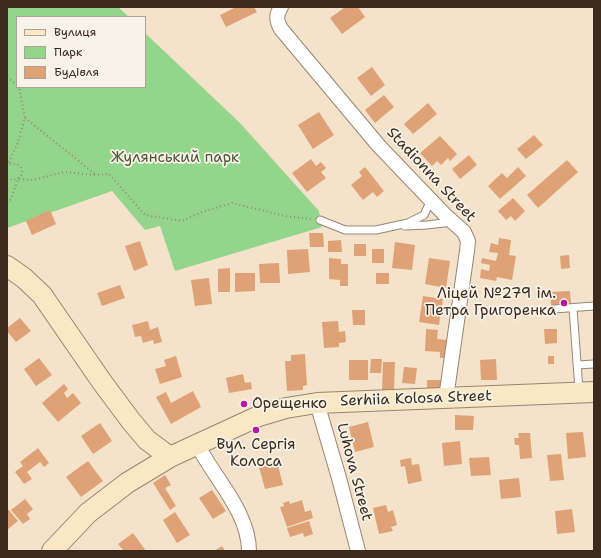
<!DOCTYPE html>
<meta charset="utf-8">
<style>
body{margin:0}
#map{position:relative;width:601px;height:558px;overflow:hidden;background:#f4e3ca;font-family:"Shantell Sans",sans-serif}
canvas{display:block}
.frame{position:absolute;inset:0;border:8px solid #3b2a1e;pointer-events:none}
.legend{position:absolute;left:16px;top:16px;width:130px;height:72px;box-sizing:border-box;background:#f7f3e8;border:1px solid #aca397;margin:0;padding:5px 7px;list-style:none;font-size:12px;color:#3b2a1e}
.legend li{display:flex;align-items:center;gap:8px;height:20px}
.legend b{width:20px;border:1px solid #aca397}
</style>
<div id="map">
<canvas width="601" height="558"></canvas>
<div class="frame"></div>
<ul class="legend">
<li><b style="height:5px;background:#fae7c3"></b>Вулиця</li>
<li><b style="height:11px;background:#94d58c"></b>Парк</li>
<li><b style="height:11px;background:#dea276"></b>Будівля</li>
</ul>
</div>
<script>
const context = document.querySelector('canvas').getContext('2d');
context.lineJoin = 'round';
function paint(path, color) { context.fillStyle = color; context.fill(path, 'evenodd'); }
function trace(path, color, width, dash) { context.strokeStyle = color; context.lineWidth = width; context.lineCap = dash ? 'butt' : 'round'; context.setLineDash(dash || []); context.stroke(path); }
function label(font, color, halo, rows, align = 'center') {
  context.font = font + ' "Shantell Sans",sans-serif'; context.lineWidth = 3.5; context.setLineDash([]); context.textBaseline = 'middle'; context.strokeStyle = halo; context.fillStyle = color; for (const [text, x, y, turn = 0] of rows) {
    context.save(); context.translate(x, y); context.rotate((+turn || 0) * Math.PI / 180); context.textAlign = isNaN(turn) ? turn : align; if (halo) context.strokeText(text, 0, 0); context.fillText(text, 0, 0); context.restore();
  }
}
paint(new Path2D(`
 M7,7H118L129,17H17V87H145V33L240,123L319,211L322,227L175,271L160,226L145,230L112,191L7,228Z`), '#94d58c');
paint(new Path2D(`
 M236,7H254L257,12L226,27L220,15Z
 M345,7H358L365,17L342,34L330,18Z
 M372,67L385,85L371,96L357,78Z
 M384,95L394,107L375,123L365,110Z
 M428,103L437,114L413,134L404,124Z
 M319,112L334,135L313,149L298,125Z
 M534,135L543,145L526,159L517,149Z
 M440,136L457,154L450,161L448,158L441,165L437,161L432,166L420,153Z
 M469,155L477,165L460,179L452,169Z
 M311,159L316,166L321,162L326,168L321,172L326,178L307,192L292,173Z
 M567,160L578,172L538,208L527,195Z
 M365,167L384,191L377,197L373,192L363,200L351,185L362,176L359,172Z
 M518,167L526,176L500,199L488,186L502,173L507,178Z
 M513,198L525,211L515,221L511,216L506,220L498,211Z
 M50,210L56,224L32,235L26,221Z
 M309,233H323L324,247H310Z
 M499,238L511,240L509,255L516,256L512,280L497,277L496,281L480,278L481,269L489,271L490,265L481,263L482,258L496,261L498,253L489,252L491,243L498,245Z
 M341,240L342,252H328V241Z
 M140,241L148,265L134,271L125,246Z
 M395,242L415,245L412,270L392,268Z
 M354,244H366V256H354Z
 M308,249L310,272L288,274L287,250Z
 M372,249H384V263H372Z
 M569,255L570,268L561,269L560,256Z
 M329,258L341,259V264H348V286H340V280L329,279Z
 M429,258L450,261L446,288L425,284Z
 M279,263L280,283H260L259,264Z
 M230,268V292H218V269Z
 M235,273H255V291L235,292Z
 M376,273H389V284H376Z
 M209,278L212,304L195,306L191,280Z
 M120,285L125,298L102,306L97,293Z
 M570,291L571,304L551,305L550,292Z
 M423,296L443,299L439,325L419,322Z
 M352,310H365V325H353Z
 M20,318L31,331L16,342L7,331V328Z
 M148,321L150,330L158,327L162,342L154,344L153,340L143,343L141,336L135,337L132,325Z
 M338,321L339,332L345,331L346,342L339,343V347L324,348L322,322Z
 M426,329L438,330L437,339L448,340L447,358H440V352L425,351Z
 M544,329H557V343L545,344Z
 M305,354L307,385L303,386V390L287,391L285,361H291V355Z
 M176,356L182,377L160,384L155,369L166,366L164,360Z
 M548,356H554V364H548Z
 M39,358L52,375L36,386L24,369Z
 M371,359H382L381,373H370Z
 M496,359L497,380H481L480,360Z
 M349,360H368V380H349Z
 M383,362H395L394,391L382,390Z
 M404,367L417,368L415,384L402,383Z
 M243,374L245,383L251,382L252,389L229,393L226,378Z
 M427,380H443V388H427Z
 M64,384L68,389L64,393L67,398L73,393L81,403L58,422L42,403Z
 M193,391L201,407L171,424L156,397L166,392L171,403Z
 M455,415L474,416L473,430H455Z
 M368,422L374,447L355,452L349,427Z
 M100,423L112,441L93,454L81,436Z
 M583,432L586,457L568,459L566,433Z
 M518,433H530L532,458L520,459L519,445H515L514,438H519Z
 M460,441L462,464L444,466L442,443Z
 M38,448L49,463L44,467L40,462L27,472L32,479L24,484L15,472L23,466L20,462Z
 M561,454L564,480L550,481L547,455Z
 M489,457L491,475L471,476L469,458Z
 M411,458L412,465L419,464L422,481L408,484L405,466L401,467L400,460Z
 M88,461L103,481L81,497L66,477Z
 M277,462L283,485L265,489L259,467Z
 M165,475L171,485L165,488L176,506L170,510L153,483Z
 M519,478L521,497L501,499L499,480Z
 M212,490L226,511L213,519L199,498Z
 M25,499L33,509L27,514L30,519L23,524L11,510Z
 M302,500L305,512L311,510L313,518L287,527L280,507L284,506L283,503L289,501L290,504Z
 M386,505L388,512L393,510L397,525L391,527L393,531L379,534L373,508Z
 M7,508L18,521L7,530Z
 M572,509L575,532L557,534L555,511Z
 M175,512L190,535L177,543L163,520Z
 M309,521L313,534L304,537L303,533L290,537L287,528Z
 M133,533L146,551H124L118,544Z
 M222,546L225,551H214Z`), '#dea276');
const lane = new Path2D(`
 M320,220L345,230H376L408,223L424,215L431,200
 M405,226L427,225L452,222
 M573,308L579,390
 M554,309L594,306
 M577,365L594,364`);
const street = new Path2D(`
 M281,7C276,15 276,20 281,29L379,146L446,216L464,232L468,241L467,251L446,398
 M317,403L339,478L358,551
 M197,444C214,478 249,512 249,551`);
const secondary = new Path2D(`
 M7,266L24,278L42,295L102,382L131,421L147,440L170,457
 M52,551L88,513L127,483L170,457L259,416L286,408L317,403L594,392`);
trace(lane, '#988674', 9);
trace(street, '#988674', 16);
trace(secondary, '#988674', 22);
trace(new Path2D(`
 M7,77L17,85
 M25,118L95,174
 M7,166L17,145L25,118L19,87
 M7,177L12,180C28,178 24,161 9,164
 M7,203L11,199L18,179L33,180L64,172L95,175L109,174L145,215L182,221L202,212L232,203L285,216L311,219`), '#988674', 2, [1, 3]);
trace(lane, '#fff', 7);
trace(street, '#fff', 14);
trace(secondary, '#fae7c3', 20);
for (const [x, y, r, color] of [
 [564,303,4,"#b5179e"],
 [244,404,4,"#b5179e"],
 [256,430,4,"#b5179e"]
]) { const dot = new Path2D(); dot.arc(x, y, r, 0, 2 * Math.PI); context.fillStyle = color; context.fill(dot); trace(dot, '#f7f3e8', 1.5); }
label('15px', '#51553a', '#f7f3e8', [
 ["Жулянський парк",175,158]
]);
label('15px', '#3b2a1e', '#f7f3e8', [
 ["Stadionna Street",431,175,47],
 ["Serhiia Kolosa Street",416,399,-2],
 ["Luhova Street",354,472,75]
]);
label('15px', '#3b2a1e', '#f7f3e8', [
 ["Ліцей №279 ім.",556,294],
 ["Петра Григоренка",556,311],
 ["Орещенко",252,404,"left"],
 ["Вул. Сергія",256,445,"center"],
 ["Колоса",256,462,"center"]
], 'right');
</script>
